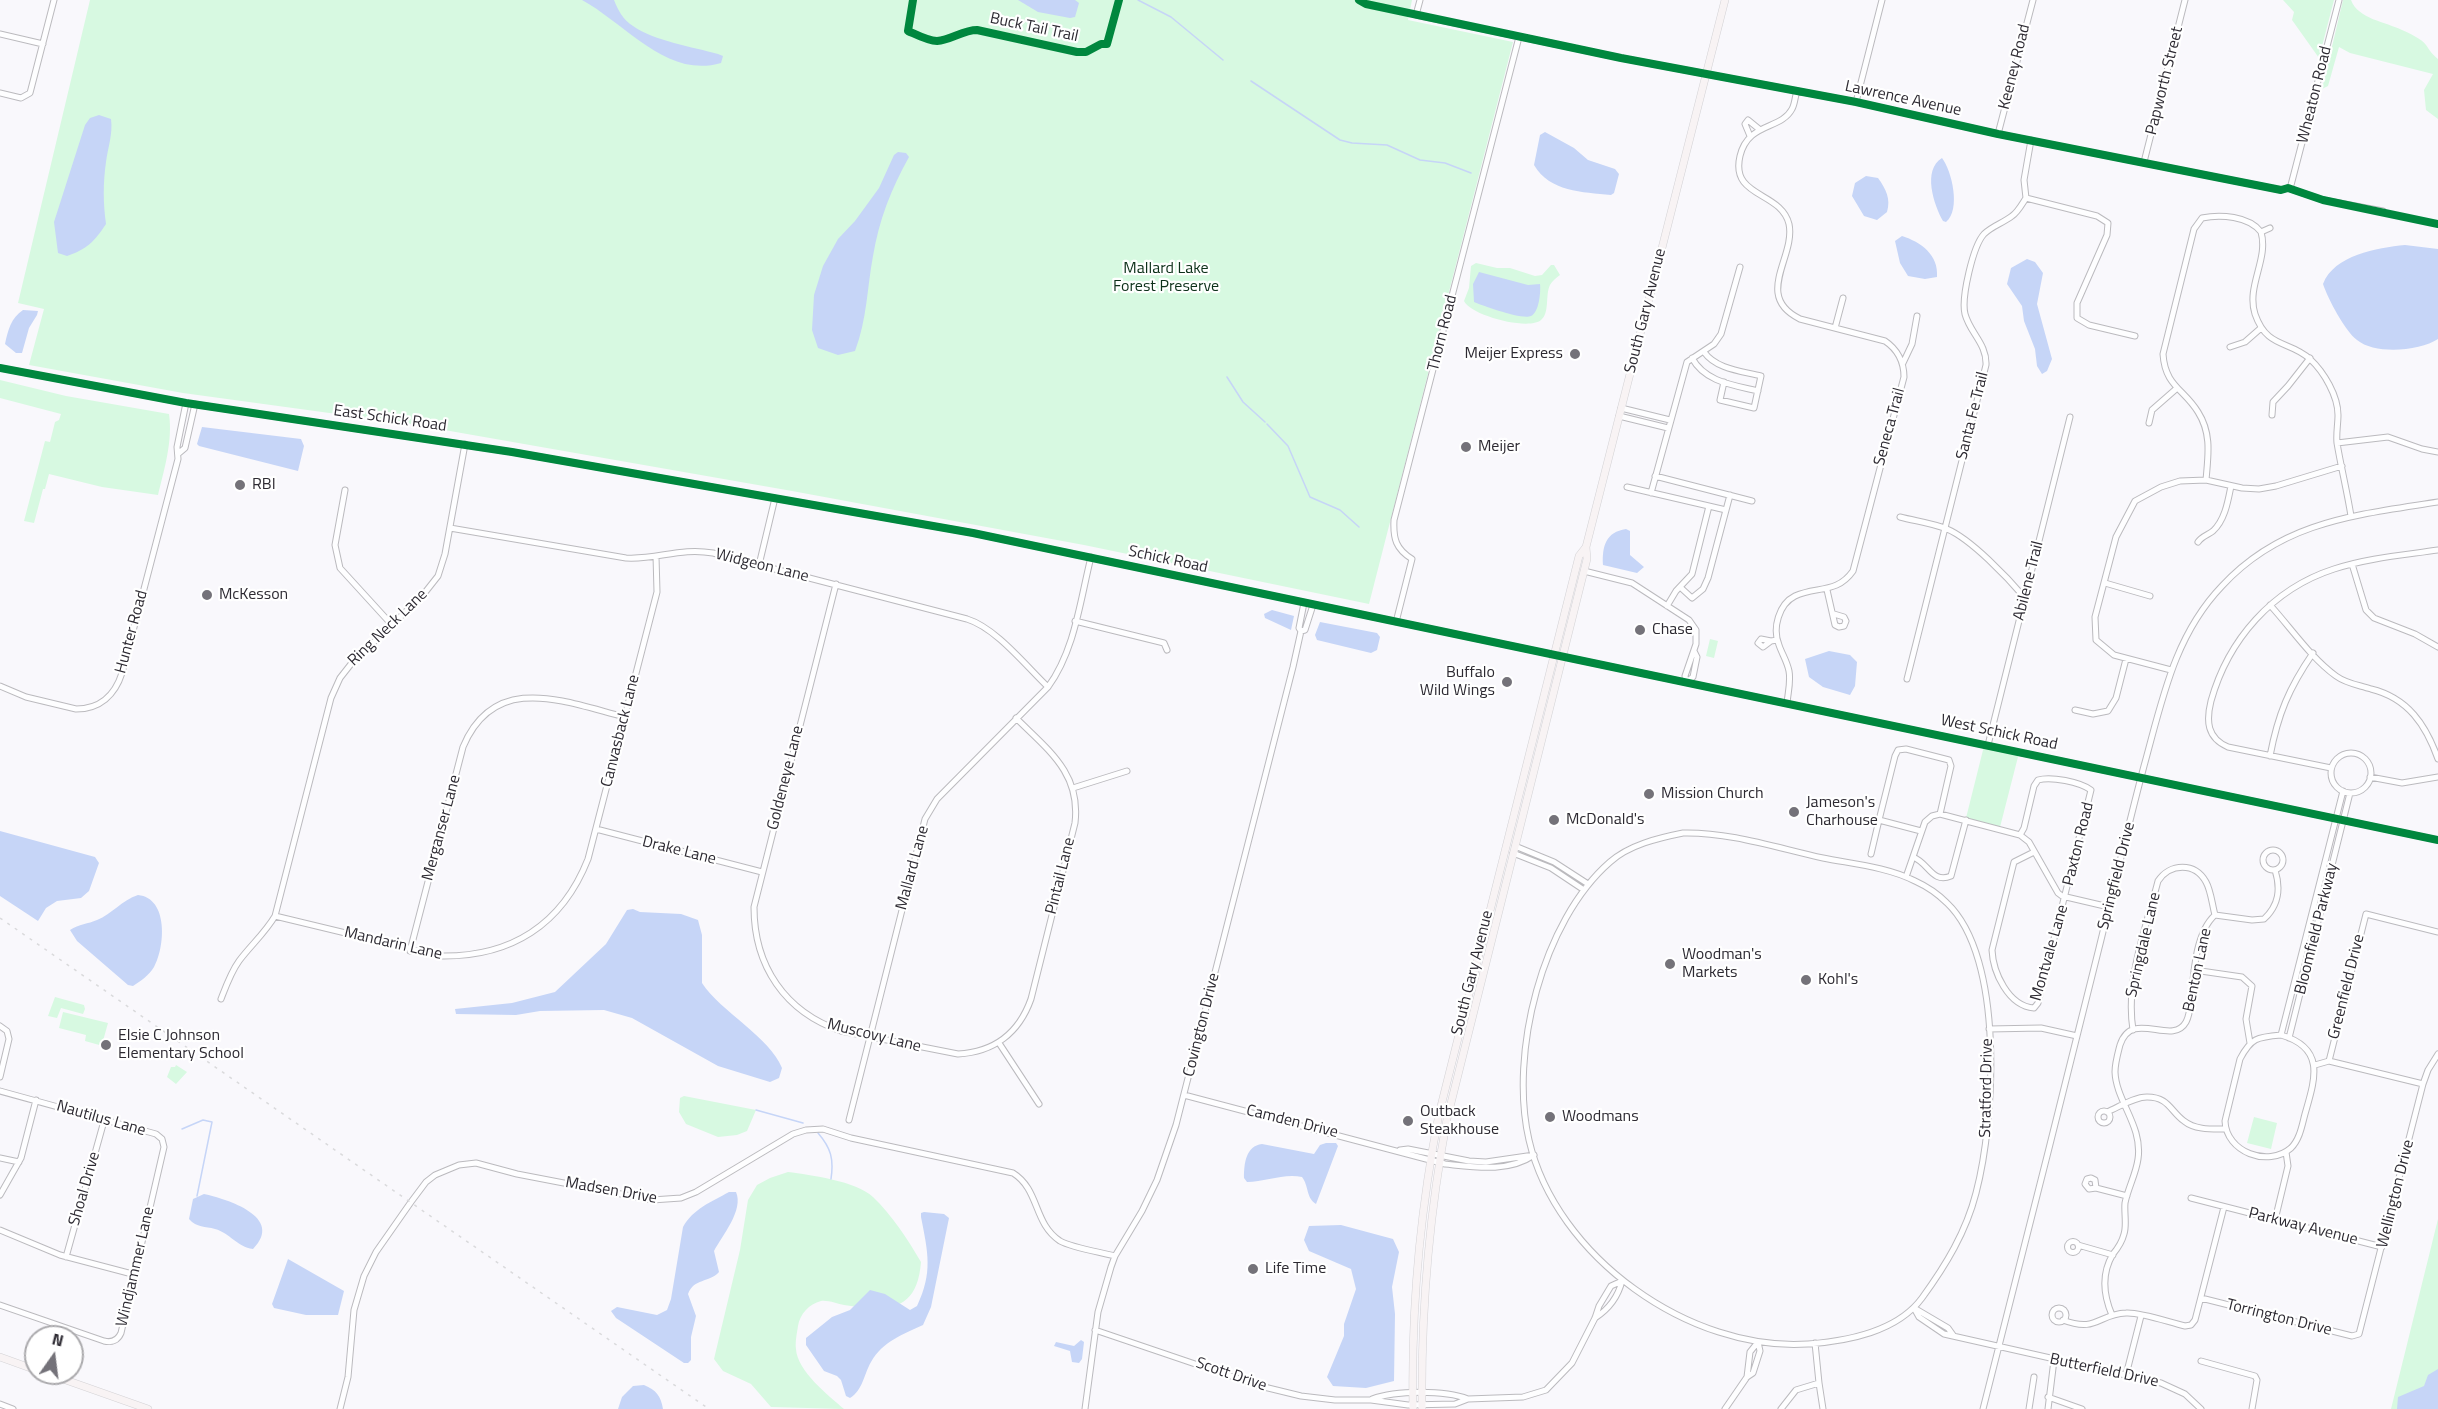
<!DOCTYPE html>
<style>
body{margin:0}
#map{position:relative;width:2438px;height:1409px;overflow:hidden;background:#f9f8fc;font-family:"Titillium Web",sans-serif}
canvas{display:block}
.north{position:absolute;left:24px;top:1325px;width:60px;height:60px;box-sizing:border-box;background:#fff;border:2px solid #abaaad;border-radius:50%;rotate:14deg;font-size:16px;font-weight:700;line-height:24px;text-align:center;color:#2d2a32}
.north::after{content:'';display:block;margin:auto;width:21px;height:27px;background:#747279;clip-path:polygon(50% 0,100% 100%,50% 72%,0 100%)}
</style>
<div id="map">
<canvas width="2438" height="1409"></canvas>
<div class="north">N</div>
</div>
<script>
const context = document.querySelector('canvas').getContext('2d');
context.lineJoin = 'round';
function paint(path, color) { context.fillStyle = color; context.fill(path, 'evenodd'); }
function trace(path, color, width, dash) { context.strokeStyle = color; context.lineWidth = width; context.lineCap = dash ? 'butt' : 'round'; context.setLineDash(dash || []); context.stroke(path); }
function label(font, color, halo, rows, align = 'center') {
  context.font = font + ' "Titillium Web",sans-serif'; context.lineWidth = 4.5; context.setLineDash([]); context.textBaseline = 'middle'; context.strokeStyle = halo; context.fillStyle = color; for (const [text, x, y, turn = 0] of rows) {
    context.save(); context.translate(x, y); context.rotate((+turn || 0) * Math.PI / 180); context.textAlign = isNaN(turn) ? turn : align; if (halo) context.strokeText(text, 0, 0); context.fillText(text, 0, 0); context.restore();
  }
}
paint(new Path2D(`
 M90,0H1412L1408,20L1513,42L1369,604L1084,545L792,491L410,424L183,393L29,365L44,309L18,303Z
 M2283,0H2334L2319,58L2292,20L2294,12Z
 M2343,0H2351C2358,19 2386,22 2402,30C2409,33 2422,39 2426,45C2430,51 2432,54 2438,59V119L2426,110L2424,90L2433,74L2350,53L2339,47L2328,86L2322,89Z
 M1476,263L1497,268H1510L1535,276L1542,275L1551,265H1554L1560,275C1556,278 1552,281 1550,285C1545,295 1550,313 1541,320C1528,331 1470,315 1464,301L1469,288L1471,266Z
 M0,380L66,396L169,414C173,441 164,470 158,495L102,487L49,474L45,489H43L34,523L24,521L45,441L50,442L55,422L59,420L61,414L0,398Z
 M1710,639L1718,641L1714,658L1706,656Z
 M1984,746L2019,753L1999,831L1965,822Z
 M55,997L84,1005L85,1009L83,1014L61,1008L57,1018L48,1016Z
 M63,1012L108,1023L103,1041L111,1043L110,1048L85,1041L86,1035L59,1028Z
 M176,1065L187,1072L176,1084L167,1077L171,1067H175Z
 M684,1096L756,1110L747,1131L737,1135L718,1137L686,1124L679,1112L680,1098Z
 M2254,1117L2277,1123L2271,1149L2247,1143Z
 M788,1172C811,1175 856,1181 873,1197C892,1215 908,1240 921,1262C917,1313 887,1311 844,1305C838,1304 828,1300 821,1301C809,1304 800,1314 798,1326C797,1333 795,1342 796,1349C797,1371 829,1396 844,1409L771,1407L751,1384L723,1371L714,1359L740,1250L748,1200L757,1185L770,1178Z
 M2438,1219V1409H2391Z`), '#d7f9e1');
paint(new Path2D(`
 M582,0H614C618,10 623,20 633,26C654,41 693,47 718,54L723,56L721,63C667,79 626,24 582,0Z
 M1018,0H1075L1079,3L1075,17L1070,18L1038,12Z
 M99,115L111,119C113,134 108,147 106,162C103,183 103,203 106,224C95,241 86,250 67,256L58,253L54,222L85,125L90,118Z
 M1545,132L1574,148L1588,160L1615,169L1619,174L1614,193L1611,195C1582,192 1550,192 1534,165L1540,135Z
 M898,152L906,153L909,157C891,189 879,220 873,256C867,288 867,320 855,351L838,355L818,348L812,330L814,295L823,266L838,239L855,221L879,188L894,155Z
 M1942,158C1952,171 1961,210 1946,222L1943,221C1934,205 1922,170 1942,158Z
 M1866,176L1878,178C1886,189 1891,199 1887,212L1877,220L1864,216L1852,196L1855,183Z
 M1902,236C1921,242 1939,255 1937,277L1925,279L1908,276L1900,263L1895,241Z
 M2405,245L2438,249V339C2420,351 2375,355 2357,340C2345,331 2328,299 2323,284C2334,255 2377,248 2405,245Z
 M2027,259L2035,262L2043,273L2037,304L2052,359L2047,371L2042,374L2037,366L2035,349L2024,321L2022,306L2007,284L2011,268Z
 M1479,272L1528,285L1540,284C1541,292 1539,313 1531,316C1522,320 1484,306 1474,302L1473,284Z
 M23,310L38,311L37,315L29,328L22,353H16L5,344C8,330 11,318 23,310Z
 M202,427L301,439L304,446L298,471L199,446L197,444Z
 M1626,529L1630,531V555L1644,567L1637,573L1603,565C1602,546 1606,532 1626,529Z
 M1272,610L1294,616L1291,630L1265,618L1264,614Z
 M1320,622L1377,633L1380,637L1377,650L1371,653L1317,640L1315,635Z
 M1829,651L1850,655L1857,662L1855,686L1850,695L1823,687L1809,677L1805,659Z
 M0,831L95,857L99,863L89,891L81,898L57,901L46,908L38,921L0,896Z
 M138,895C169,898 165,948 154,967C149,975 141,981 133,986L128,985L77,941L70,930C79,924 88,924 97,920C112,914 122,900 138,895Z
 M633,909L640,912L681,914L698,920L702,935V983C721,1012 770,1037 782,1068L779,1078L770,1082L718,1066L632,1018L604,1010L540,1011L516,1015L456,1014L455,1009L512,1003L555,992L606,944L627,910Z
 M1326,1143H1336L1338,1146L1316,1204C1306,1198 1309,1186 1302,1177C1284,1173 1265,1182 1247,1182L1244,1178C1244,1163 1246,1146 1262,1144L1314,1154L1320,1145Z
 M729,1192H736C744,1210 722,1236 714,1251L719,1272C709,1283 694,1278 688,1294L696,1316L691,1337V1360L688,1363H684L616,1318L611,1311L617,1307L657,1315L667,1310L671,1299L683,1227C693,1209 711,1202 729,1192Z
 M204,1194C227,1199 285,1217 253,1249C237,1247 230,1233 215,1229C205,1226 197,1228 189,1219L193,1199Z
 M924,1212L944,1214L949,1218L931,1307L923,1325C902,1335 883,1341 871,1362C864,1374 863,1390 850,1398L846,1396L841,1380L837,1376L824,1371L806,1345V1338L832,1317L850,1310L870,1290L885,1294L910,1310L917,1306C933,1272 928,1253 921,1217V1213Z
 M1341,1225L1393,1239L1399,1252L1392,1287L1395,1314L1394,1381L1366,1388L1333,1386L1327,1377L1344,1336V1324L1356,1289L1351,1269L1309,1251L1304,1240L1309,1226Z
 M288,1259L344,1291L338,1315H306L274,1308L272,1304Z
 M1081,1340L1084,1342L1082,1359L1079,1363L1072,1362L1070,1351L1054,1346L1056,1342L1074,1346Z
 M2438,1369V1409H2397L2398,1397L2424,1386L2428,1375Z
 M644,1385C656,1390 661,1396 663,1409H618L622,1397L633,1386Z`), '#c6d5f7');
trace(new Path2D(`
 M1138,0L1171,17L1223,60
 M1251,81L1340,140L1352,143L1387,145L1420,160L1445,163L1471,173
 M1227,377L1243,402L1265,422
 M1267,424L1288,446L1310,497L1340,510L1359,527
 M756,1110L803,1123
 M182,1129L203,1120L212,1122L197,1196
 M818,1133C831,1148 834,1159 831,1179`), '#c6d5f7', 1.5);
const minor = new Path2D(`
 M1420,0L1416,15L1621,58L1856,102L1998,134L2281,190L2288,188L2323,200L2383,211
 M0,34L43,44
 M0,93L21,98L30,93L54,0
 M1856,102L1882,0
 M1998,134L2033,0
 M1750,136L1745,124L1748,120L1759,129
 M2144,162L2185,0
 M2288,188L2291,185L2339,0
 M2026,198L2097,216L2108,223L2107,235L2077,303V318L2089,325L2135,336
 M2261,232L2270,228
 M1835,328L1843,298
 M2230,347L2245,342L2261,328
 M1704,352C1716,369 1741,371 1761,376L1754,408L1720,400L1724,382
 M1692,358C1705,382 1733,385 1758,391
 M1903,363L1912,344L1917,316
 M0,368L186,403L512,452L973,533L2438,840
 M1621,408L1670,420
 M2272,415L2273,402L2288,386L2310,358
 M1619,416L1668,428
 M2149,423L2152,410L2176,389
 M2337,443L2388,437L2422,449L2438,452
 M179,453L185,448L195,404
 M1655,476L1752,501
 M2206,480C2208,456 2212,434 2198,412C2184,389 2165,386 2163,354L2194,229L2202,218C2220,214 2249,216 2261,232C2269,259 2246,286 2255,314C2267,349 2289,340 2310,359C2324,372 2338,396 2338,415C2338,424 2336,434 2337,443C2341,467 2347,491 2351,516
 M1627,487L1726,510
 M345,490L335,545L340,568L392,625
 M1651,493L1687,362L1714,344L1721,334L1740,267
 M1900,517C1915,521 1932,523 1947,529C1971,539 2008,578 2025,598
 M450,528L626,558C657,560 680,547 713,553L967,619C996,628 1025,665 1048,687
 M2198,542C2202,536 2208,535 2213,531C2225,520 2228,501 2231,486
 M2352,564L2366,610L2374,618L2415,634L2438,647
 M759,565L775,498
 M1584,571L1632,583L1689,620L1696,630V644L1685,676L1686,682
 M2105,583L2150,596
 M836,584L754,907C754,966 785,1012 841,1031L958,1054C994,1052 1019,1033 1031,999L1075,823C1081,773 1048,750 1016,718
 M1680,587L1692,598L1703,589L1708,578L1730,495
 M1827,590L1835,625L1839,627L1844,626L1846,621L1844,617L1834,614
 M2270,605C2291,628 2311,658 2336,676C2347,684 2359,685 2371,689C2408,698 2426,725 2438,759
 M1667,606L1676,591L1692,574L1709,506
 M1075,621L1164,643L1167,650
 M1396,622L1412,559C1396,549 1393,539 1394,520L1519,37
 M1301,631L1305,630L1313,605
 M1771,641L1761,639L1758,643L1763,647L1771,641L1777,640
 M2171,670L2114,655L2096,640L2095,617L2116,537L2135,501L2161,487L2180,481L2206,480L2242,488L2259,489L2276,486L2342,466
 M1907,679L1986,365C1987,344 1970,333 1965,314C1961,298 1973,246 1984,234C1992,226 2003,223 2012,216C2018,212 2022,204 2026,198L2024,180L2031,140
 M1686,682L1693,677L1697,657L1694,651
 M0,686L26,697L76,709C100,709 115,695 122,673L178,459L177,447L186,403
 M1787,703C1788,692 1791,682 1789,671C1787,661 1782,654 1779,645C1772,628 1779,604 1795,596C1816,586 1837,594 1853,571L1904,377C1904,362 1897,349 1885,341L1800,319C1753,296 1796,257 1789,224C1781,191 1730,198 1740,156C1748,122 1781,130 1792,109C1795,104 1795,96 1797,91
 M2075,710L2093,714L2108,711L2116,698L2126,659
 M1988,745L2070,417
 M2331 773a20 20 0 1 1 40 0a20 20 0 1 1-40 0Z
 M2270,756C2278,714 2289,688 2313,653
 M2331,768L2228,747C2207,738 2206,721 2211,701C2228,640 2272,589 2334,569C2367,558 2404,555 2438,550
 M2370,777L2402,783L2438,777
 M1073,788L1127,771
 M596,829L762,872
 M1921,831L1879,820L1895,756L1898,750L1906,749L1949,760L1951,766L1940,814
 M1683,833C1730,832 1777,848 1823,858C1853,864 1887,867 1915,881C1926,886 1938,894 1947,903C2005,958 1995,1121 1976,1193C1966,1232 1946,1265 1922,1298C1897,1332 1848,1341 1808,1344C1690,1352 1556,1257 1529,1140C1509,1054 1542,921 1610,862C1629,845 1658,838 1683,833Z
 M2020,835L2024,828L2034,786L2038,780C2051,776 2080,782 2091,790L2038,1003L2034,1008C2008,1006 1993,972 1992,950L2014,862L2034,852
 M1515,846L1554,862L1588,884
 M2263 860a10 10 0 1 1 20 0a10 10 0 1 1-20 0Z
 M1513,853L1551,868L1584,890
 M1871,854L1879,820
 M1913,857C1929,863 1932,884 1951,876L1966,820
 M1906,877L1925,822L1932,816L1940,814L2020,835L2029,842L2058,893L2062,896L2109,907
 M2215,915L2252,920L2264,919C2279,905 2281,889 2275,870
 M275,916L441,956C511,957 562,925 588,859L657,592L656,556
 M410,951L463,747C495,671 565,702 625,717
 M2194,970L2242,977L2252,986L2246,1019L2250,1043
 M221,999C226,986 231,972 239,961C251,945 265,933 275,916L331,698L340,678L351,664L423,595L438,576L445,554L465,444
 M0,1026L7,1031L9,1039L0,1077
 M1989,1029L2041,1028L2077,1036
 M2133,1030C2125,980 2146,928 2158,881C2170,863 2195,862 2206,882C2211,891 2212,904 2215,915
 M2281,1035C2326,1048 2315,1079 2305,1114C2302,1125 2300,1139 2291,1148C2268,1168 2226,1152 2225,1121L2240,1059C2251,1038 2257,1037 2281,1035Z
 M2281,1035L2343,791
 M2289,1038L2350,793
 M999,1043L1039,1104
 M2329,1061L2366,914L2438,932
 M2315,1065L2329,1061L2423,1084
 M0,1091L156,1134L162,1139L164,1147L121,1333C118,1340 112,1343 104,1341L0,1305
 M1184,1095L1445,1164C1474,1167 1508,1173 1534,1155
 M2098 1117a6 6 0 1 1 12 0a6 6 0 1 1-12 0Z
 M2107,1112C2119,1107 2134,1097 2147,1097C2169,1097 2170,1111 2184,1121C2195,1130 2212,1129 2225,1129
 M849,1120L925,819L937,799L1048,687C1075,650 1080,601 1091,557
 M1400,1150L1408,1149L1469,1161L1486,1162L1534,1155
 M0,1158L19,1162
 M2096,1188L2095,1180L2091,1178L2087,1179L2085,1184L2089,1189L2096,1188L2127,1196
 M0,1195L21,1158L36,1100
 M2191,1198L2382,1247
 M2275,1220L2288,1166L2286,1152
 M0,1230L60,1255L136,1275
 M2067.5 1247a5.5 5.5 0 1 1 11 0a5.5 5.5 0 1 1-11 0Z
 M2078,1245L2113,1255
 M66,1257L104,1121
 M2201,1298L2352,1336L2359,1334L2423,1084L2428,1070L2438,1054
 M1914,1308L1919,1317L1944,1334L2161,1383L2185,1394L2201,1409
 M1914,1308L1948,1328L1953,1335
 M2052 1315a7 7 0 1 1 14 0a7 7 0 1 1-14 0Z
 M2112,1315C2103,1294 2101,1274 2113,1254C2118,1248 2122,1242 2124,1234C2127,1225 2124,1213 2125,1203C2128,1188 2136,1174 2138,1159C2143,1126 2116,1101 2115,1072C2115,1063 2118,1053 2120,1045C2132,1008 2172,1047 2186,1022C2191,1013 2190,1001 2192,991C2194,967 2197,931 2215,915
 M1595,1318C1609,1309 1618,1297 1622,1281
 M2063,1320C2097,1333 2098,1314 2126,1313C2141,1312 2168,1322 2185,1326L2191,1325L2195,1320L2224,1207
 M1095,1330L1260,1386L1301,1396L1335,1400H1371L1408,1405L1455,1404L1468,1399L1523,1397L1546,1390L1572,1363L1595,1318L1599,1306L1611,1286L1622,1281
 M2201,1361L2255,1376L2257,1380L2252,1409
 M2126,1375L2141,1316
 M1747,1377L1750,1352L1758,1342
 M1819,1383L1823,1409
 M2048,1397L2082,1409
 M1372,1399C1396,1390 1445,1390 1468,1399
 M0,1404L13,1409
 M340,1409L348,1377L354,1310L364,1276L376,1252L411,1202L426,1182L435,1175L459,1165L476,1163L517,1174L652,1200L681,1198L696,1192L793,1134L806,1130L823,1129L851,1138L1013,1173C1040,1190 1033,1223 1060,1241C1073,1248 1100,1252 1115,1256
 M1085,1409L1098,1312L1111,1267L1115,1256L1142,1211L1157,1180L1176,1125L1293,667L1301,631L1299,628L1304,603
 M1725,1409L1747,1377L1753,1373L1760,1351L1758,1342
 M1781,1409L1796,1390L1819,1383L1815,1343
 M1983,1409C2022,1255 2061,1102 2099,948C2114,887 2128,826 2144,766C2162,701 2174,636 2222,586C2282,521 2356,515 2438,502
 M2029,1409L2034,1377
 M2048,1409L2054,1360`);
const major = new Path2D(`
 M0,1357L36,1370
 M46,1373L148,1409
 M1413,1409C1411,1309 1420,1211 1439,1114L1579,556L1586,547
 M1422,1409C1421,1311 1429,1215 1447,1119L1587,559L1586,547L1725,0`);
trace(minor, '#bbbabe', 7);
trace(major, '#d3d2d5', 8);
trace(minor, '#fefeff', 5);
trace(major, '#f8f3f4', 7);
trace(new Path2D(`
 M0,918L709,1409`), '#dadadc', 1.5, [3, 6]);
trace(new Path2D(`
 M913,0L908,31C917,35 928,41 937,41C951,40 963,30 977,30L1077,52H1086L1101,44H1107L1119,0
 M1359,0L1366,4L1621,58L1856,102L1998,134L2281,190L2288,188L2323,200L2438,224
 M0,368L186,403L512,452L973,533L2438,840`), '#00873e', 8);
for (const [x, y, r, color] of [
 [1575,354,6,"#747279"],
 [1466,447,6,"#747279"],
 [240,485,6,"#747279"],
 [207,595,6,"#747279"],
 [1640,630,6,"#747279"],
 [1507,682,6,"#747279"],
 [1649,794,6,"#747279"],
 [1794,812,6,"#747279"],
 [1554,820,6,"#747279"],
 [1670,964,6,"#747279"],
 [1806,980,6,"#747279"],
 [106,1045,6,"#747279"],
 [1550,1117,6,"#747279"],
 [1408,1121,6,"#747279"],
 [1253,1269,6,"#747279"]
]) { const dot = new Path2D(); dot.arc(x, y, r, 0, 2 * Math.PI); context.fillStyle = color; context.fill(dot); trace(dot, '#fff', 2); }
label('16px', '#2d2a32', '#fff', [
 ["Buck Tail Trail",1034,28,12],
 ["Keeney Road",2015,67,-76],
 ["Papworth Street",2165,81,-76],
 ["Wheaton Road",2315,95,-76],
 ["Lawrence Avenue",1903,99,12],
 ["South Gary Avenue",1646,311,-76],
 ["Thorn Road",1443,333,-76],
 ["Santa Fe Trail",1973,416,-76],
 ["East Schick Road",390,419,8],
 ["Seneca Trail",1890,427,-75],
 ["Schick Road",1168,560,12],
 ["Widgeon Lane",762,566,14],
 ["Abilene Trail",2029,581,-76],
 ["Ring Neck Lane",388,628,-44],
 ["Hunter Road",132,632,-75],
 ["Canvasback Lane",621,731,-76],
 ["West Schick Road",1999,733,12],
 ["Goldeneye Lane",786,778,-76],
 ["Merganser Lane",442,828,-75],
 ["Paxton Road",2079,844,-76],
 ["Drake Lane",679,851,14],
 ["Mallard Lane",913,868,-75],
 ["Pintail Lane",1061,876,-76],
 ["Springfield Drive",2117,876,-76],
 ["Bloomfield Parkway",2317,929,-76],
 ["Mandarin Lane",393,944,13],
 ["Springdale Lane",2144,945,-77],
 ["Montvale Lane",2050,953,-74],
 ["Benton Lane",2198,970,-78],
 ["South Gary Avenue",1473,973,-76],
 ["Greenfield Drive",2347,987,-76],
 ["Covington Drive",1202,1025,-76],
 ["Muscovy Lane",874,1036,14],
 ["Stratford Drive",1987,1088,-89],
 ["Nautilus Lane",101,1119,16],
 ["Camden Drive",1292,1122,14],
 ["Shoal Drive",85,1189,-74],
 ["Madsen Drive",611,1191,10],
 ["Wellington Drive",2396,1194,-76],
 ["Parkway Avenue",2303,1227,14],
 ["Windjammer Lane",136,1267,-77],
 ["Torrington Drive",2279,1318,14],
 ["Butterfield Drive",2104,1371,12],
 ["Scott Drive",1231,1375,19]
]);
label('16px', '#0d311a', '#fff', [
 ["Mallard Lake",1166,269],
 ["Forest Preserve",1166,287]
]);
label('16px', '#2d2a32', '#fff', [
 ["Meijer Express",1563,354,"right"],
 ["Meijer",1478,447],
 ["RBI",252,485],
 ["McKesson",219,595],
 ["Chase",1652,630],
 ["Buffalo",1495,673,"right"],
 ["Wild Wings",1495,691,"right"],
 ["Mission Church",1661,794],
 ["Jameson's",1806,803],
 ["Charhouse",1806,821],
 ["McDonald's",1566,820],
 ["Woodman's",1682,955],
 ["Markets",1682,973],
 ["Kohl's",1818,980],
 ["Elsie C Johnson",118,1036],
 ["Elementary School",118,1054],
 ["Outback",1420,1112],
 ["Steakhouse",1420,1130],
 ["Woodmans",1562,1117],
 ["Life Time",1265,1269]
], 'left');
</script>
